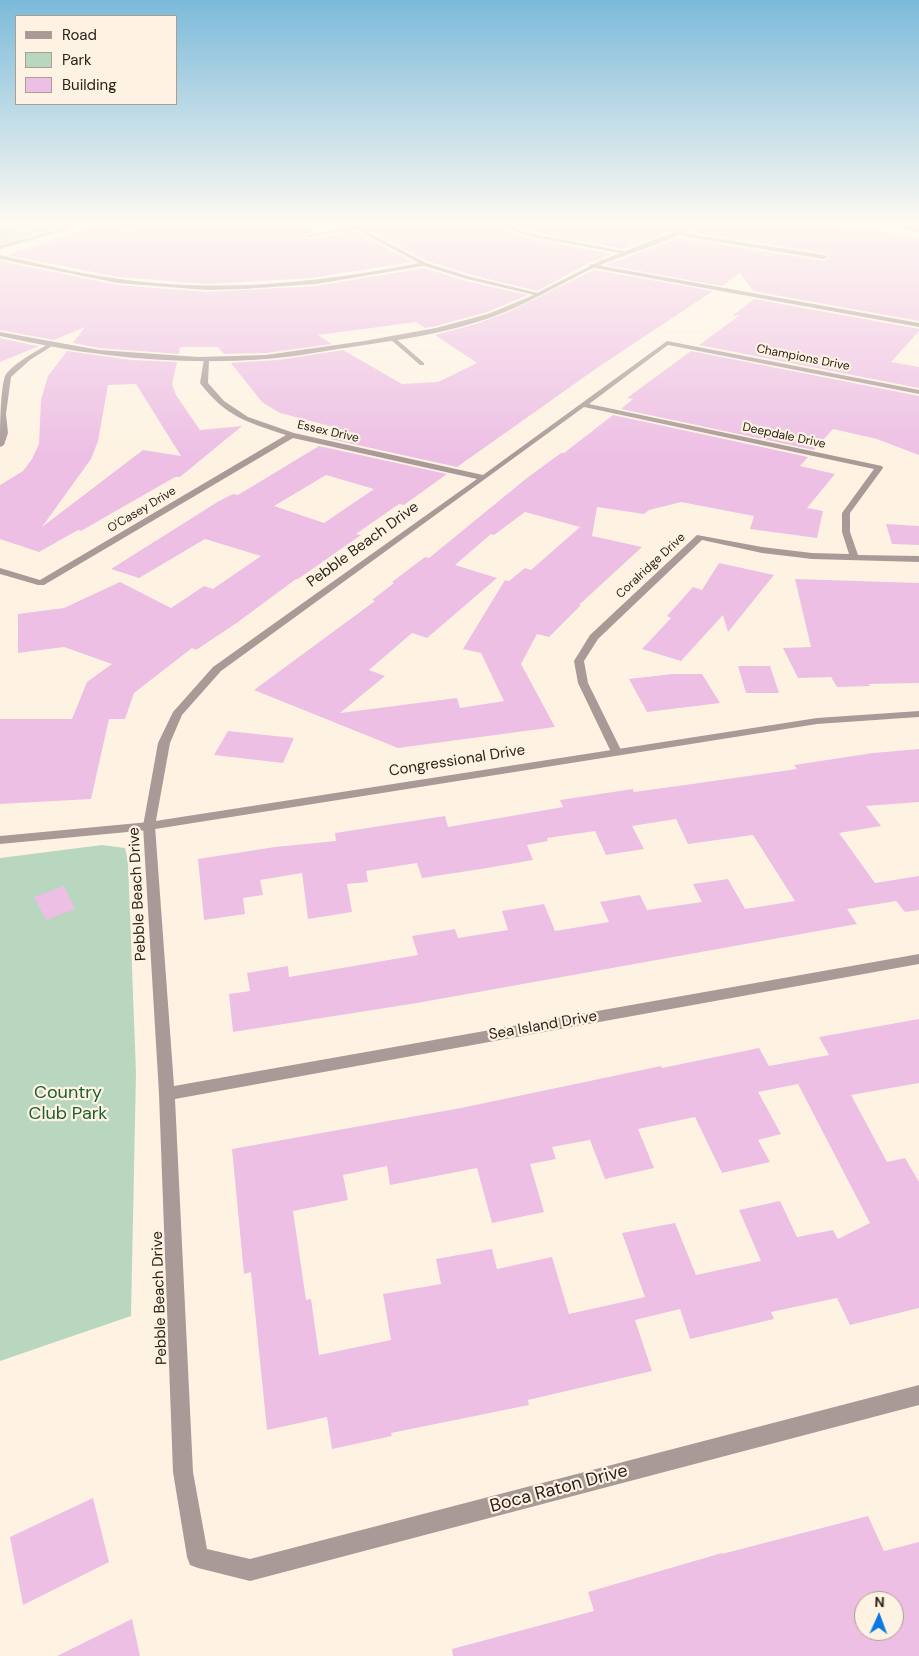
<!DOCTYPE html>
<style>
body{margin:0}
#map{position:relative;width:919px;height:1656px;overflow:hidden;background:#fef3e3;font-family:"DM Sans",sans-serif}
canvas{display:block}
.legend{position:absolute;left:15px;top:15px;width:162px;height:90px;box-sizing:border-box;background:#fef3e3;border:1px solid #a99f92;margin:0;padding:6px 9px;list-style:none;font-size:15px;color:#292219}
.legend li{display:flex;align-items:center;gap:10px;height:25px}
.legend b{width:25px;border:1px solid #a99f92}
.north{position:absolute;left:854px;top:1591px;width:50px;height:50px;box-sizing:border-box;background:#fef3e3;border:1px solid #a99f92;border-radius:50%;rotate:2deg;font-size:14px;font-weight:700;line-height:20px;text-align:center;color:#292219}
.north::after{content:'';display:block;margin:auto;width:18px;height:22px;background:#0a7ae2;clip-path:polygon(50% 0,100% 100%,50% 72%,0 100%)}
</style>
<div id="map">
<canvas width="919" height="1656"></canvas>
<ul class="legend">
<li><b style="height:6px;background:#a99a98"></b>Road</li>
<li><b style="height:14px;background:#b9d7be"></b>Park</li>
<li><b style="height:14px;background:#edbfe5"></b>Building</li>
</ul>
<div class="north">N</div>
</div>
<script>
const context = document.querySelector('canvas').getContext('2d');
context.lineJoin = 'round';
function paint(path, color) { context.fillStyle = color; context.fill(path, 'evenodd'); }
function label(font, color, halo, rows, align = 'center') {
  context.font = font + ' "DM Sans",sans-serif'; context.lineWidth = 4.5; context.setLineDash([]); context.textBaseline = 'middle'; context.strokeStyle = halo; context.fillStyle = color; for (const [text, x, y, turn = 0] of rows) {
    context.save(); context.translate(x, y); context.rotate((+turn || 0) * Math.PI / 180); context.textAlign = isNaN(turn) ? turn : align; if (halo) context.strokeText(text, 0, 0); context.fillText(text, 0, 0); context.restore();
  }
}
paint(new Path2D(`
 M0,224H72L0,244Z
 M102,845L125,848L128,861L136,1073L131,1316L0,1361V858Z`), '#b9d7be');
paint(new Path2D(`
 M16,224H33L31,226L0,235V228Z`), '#7bc2c5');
paint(new Path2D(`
 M100,224H109L111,226L137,233L142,228L125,224H309L316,231L305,234L309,239L355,231L413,262L312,278L206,284L118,277L7,255Z
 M382,224H497L498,226L527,238L613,254L589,263L537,291L472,275L427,261L362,227Z
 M510,224H689L624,249L529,231Z
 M701,224H832L849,232L853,227L884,231L919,239V321L753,291L740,273L722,286L606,265L679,238L824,261L829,258L824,253L690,232Z
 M0,261L117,285L207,292L316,286L424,268L466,281L528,295L487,312L436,326L425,328L416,322L318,335L332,344L266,353L224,354L218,347H180L179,354L99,348L73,343L85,327L54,340L0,330Z
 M594,270L713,291L597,368L457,467L330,439L345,430L280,413L262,402L231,363L277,360L343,350L402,384L438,382L477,363L435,335L476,324L506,313Z
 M754,299L919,329V331L891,362L919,367V388L699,345L740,315L732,316Z
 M0,338L32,345L39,346L0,362Z
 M67,351L132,360L177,362L172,384L176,395L200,430L242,426L180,477H175L81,531L78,530L39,552L0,539V485L23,471L32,459L39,444L41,400L48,376ZM136,384L181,456L143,450L42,527L91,459L98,441L108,385Z
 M691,351L919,396V455L877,439L833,429L814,450L621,409L633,399L627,398Z
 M613,415L808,457L800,466L835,474L807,508L823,511L817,538L750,529L754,516L681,502L649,510L644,514L597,507L592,536L642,547L579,605H581L549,637L537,634L521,664L555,727L398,748L254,690L375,601L372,600L394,583L392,582L425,557L429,558L527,478L561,453H564ZM525,512L580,527L531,570L525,568L509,581L505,580L463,649L481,653L504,701L460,708L457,698L340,713L385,676L369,670L412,633L427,638L497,578L455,565L491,534L494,535Z
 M319,446L447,474L404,505L399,504L356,534L361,535L298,579H296L238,622L196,650L192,648L134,693L125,719H109L91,799L0,804V719H72L87,682L112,664L64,647L18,653V614L64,608L120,582L171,608L204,586L213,589L261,556L205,539L139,578L111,569L219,501L233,494L238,495ZM326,475L374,489L324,523L274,506Z
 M886,524L919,526V545L892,544Z
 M719,563L774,575L728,632L723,615L681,661L642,649L671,618L667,616L693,587L702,590Z
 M795,579L919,583V683L869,684L870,686L837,687L831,677L798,678L783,648L811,647Z
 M738,666H770L779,693H746Z
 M672,674H702L720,703L647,712L629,679Z
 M228,731L294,738L283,763L214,755Z
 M919,749V802L866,806L881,826L839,833L875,883L919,876V910L905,912L896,901L847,909L857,924L417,1003L233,1032L229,994L250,991L247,973L288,966L289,977L418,955L412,936L455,929L458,938L508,930L502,911L544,904L555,931L609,922L600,902L640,895L647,910L702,902L693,884L728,879L745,909L795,901L753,835L688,844L676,819L632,826L644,849L606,855L595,831L547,838L548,841L527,845L533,860L481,869L422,878L417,863L366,871L368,882L347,884L352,912L308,919L302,873L260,880L263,895L243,898L245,914L204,920L198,859L275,847L336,841L335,833L445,816L448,827L563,807L560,800L633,789L634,792L692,784L797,769L794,765L873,753Z
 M64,886L75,909L46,920L34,897Z
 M919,1019V1083L851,1095L887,1162L905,1158L919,1182V1308L850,1325L837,1298L771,1312L774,1319L690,1339L680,1309L635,1320L652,1371L528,1400L529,1405L391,1433L392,1436L332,1449L327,1417L267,1430L251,1272L244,1274L232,1149L461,1108L661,1066L662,1068L759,1048L769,1066L829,1055L819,1037ZM798,1084L870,1223L838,1239L833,1230L797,1237L780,1201L739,1210L761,1261L696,1275L675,1223L622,1233L645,1297L569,1314L552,1257L497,1269L492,1249L436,1259L441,1284L383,1294L391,1340L319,1355L311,1299L306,1300L293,1211L348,1200L343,1175L387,1166L390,1185L477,1168L492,1223L544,1212L530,1164L556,1159L552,1147L590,1140L605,1179L654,1168L638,1129L695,1117L722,1173L770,1162L758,1140L781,1134L758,1092Z
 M93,1498L109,1562L23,1605L10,1537Z
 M868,1516L884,1551L919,1542V1656H453L452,1649L594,1611L588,1592L722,1553V1554ZM864,1601H894V1631H864Z
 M132,1619L140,1656H57Z`), '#edbfe5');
paint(new Path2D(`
 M111,224H119L140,229L137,231Z
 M346,224L360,226V228L426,263L471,277L542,294L539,296L467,279L424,266L316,284L243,289L207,290L117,283L0,259V255C45,265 89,276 135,281C230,292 324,282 419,263L355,229L310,237L307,235L350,227Z
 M499,224H506L528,233L628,252L625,254L527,236Z
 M881,224H891L919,228V232Z
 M677,232L824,255L827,257L824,259L675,235Z
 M591,264L919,323V327L589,267Z
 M390,337H394L424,363V365H420L390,339Z
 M667,341L919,390V394L668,345L589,404L882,466L883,468L850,513V532L858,555L919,556V562L812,559L762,553L702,540L598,639L584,661L588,683L622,752L620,754H612L578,683L574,661L590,635L697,535L762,547L812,553L849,554L842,532V513L874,469L584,407L221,671L182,715L170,743L155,826L174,1086L919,954V964L175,1099L193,1472L207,1549L250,1559L919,1385V1405L250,1581L198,1568L190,1565L187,1557L173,1472L159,1094L143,826L158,743L173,712L213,667L477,479L293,438L44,585H38L0,574V568L40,580L286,435C247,422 226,417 200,383L204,359L209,360L208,383L224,401L248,417L294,433L483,475Z
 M47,345L52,346L30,360L11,377L6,414L8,433L4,445L0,447C0,433 0,385 6,374C16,362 33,353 47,345Z`), '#a99a98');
paint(new Path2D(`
 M79,224H86L0,249V245Z
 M693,224H699C675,242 627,253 598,266C562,282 529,304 492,317C448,333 399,340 352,347C323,351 295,357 266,359C176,366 87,356 0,336V332L99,350L199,357L266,355L364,341L436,328L488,314L529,297L600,261Z
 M919,711V717L817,724L149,830L0,844V836L149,822L817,718Z`), '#a99a98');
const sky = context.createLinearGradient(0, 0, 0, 455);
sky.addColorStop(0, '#7cbada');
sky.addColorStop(0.49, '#fffaf2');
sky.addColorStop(1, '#fffaf200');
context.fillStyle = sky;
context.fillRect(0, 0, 919, 455);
label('12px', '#292219', '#fef3e3', [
 ["Champions Drive",803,358,11],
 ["Essex Drive",328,432,13],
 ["Deepdale Drive",784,436,12],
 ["O'Casey Drive",142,510,-31],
 ["Coralridge Drive",651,566,-43]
]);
label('15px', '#292219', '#fef3e3', [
 ["Pebble Beach Drive",363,545,-36],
 ["Congressional Drive",457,761,-9],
 ["Pebble Beach Drive",138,894,-93],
 ["Sea Island Drive",543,1026,-10],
 ["Pebble Beach Drive",160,1298,-92]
]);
label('18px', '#1b5f30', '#fef3e3', [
 ["Country",68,1093],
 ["Club Park",68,1114]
]);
label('18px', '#292219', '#fef3e3', [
 ["Boca Raton Drive",559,1489,-15]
]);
</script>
